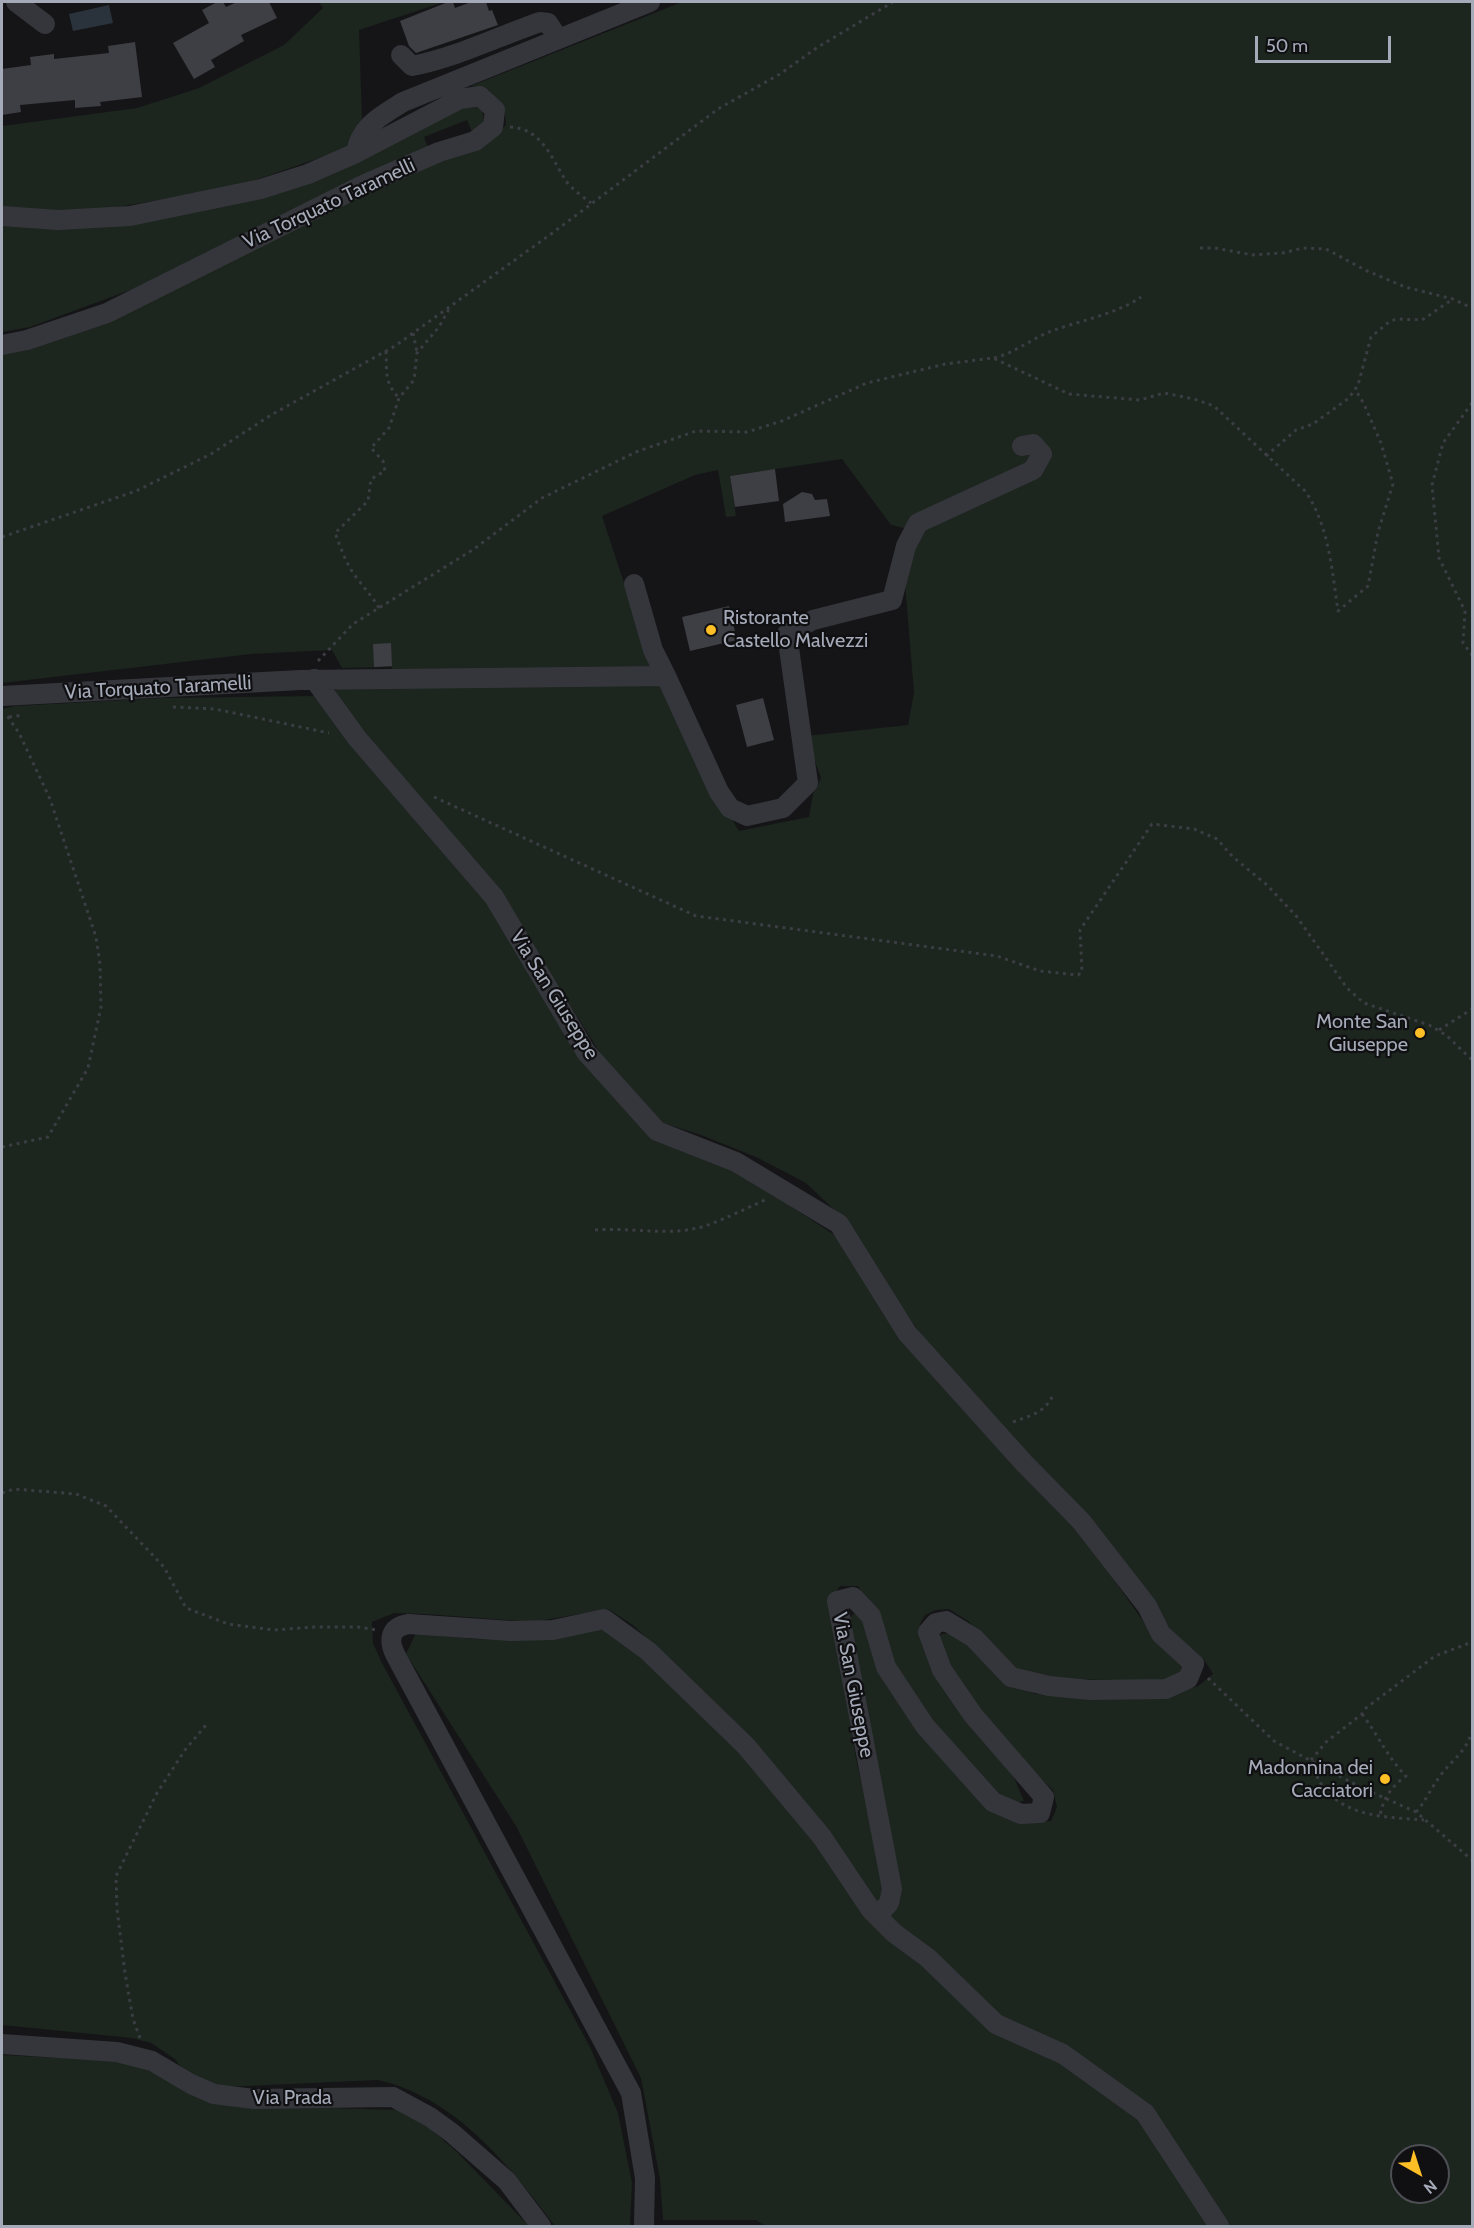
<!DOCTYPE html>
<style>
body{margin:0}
#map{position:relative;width:1474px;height:2228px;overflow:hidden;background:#151517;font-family:Cabin,sans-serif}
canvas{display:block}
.frame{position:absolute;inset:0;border:3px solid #a5aab8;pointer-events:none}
.north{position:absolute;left:1390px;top:2144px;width:60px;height:60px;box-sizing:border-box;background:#101012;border:2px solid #4c4e54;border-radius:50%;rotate:141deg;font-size:16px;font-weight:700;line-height:24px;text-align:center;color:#a5aab8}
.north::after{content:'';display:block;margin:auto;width:21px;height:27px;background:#febe25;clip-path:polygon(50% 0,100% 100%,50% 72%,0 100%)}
.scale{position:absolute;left:1255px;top:36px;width:136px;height:27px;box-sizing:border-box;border:3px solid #a5aab8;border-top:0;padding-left:8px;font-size:18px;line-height:21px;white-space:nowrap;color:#a5aab8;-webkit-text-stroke:4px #101012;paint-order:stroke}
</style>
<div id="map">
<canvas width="1474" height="2228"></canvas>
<div class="frame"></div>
<div class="north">N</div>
<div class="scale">50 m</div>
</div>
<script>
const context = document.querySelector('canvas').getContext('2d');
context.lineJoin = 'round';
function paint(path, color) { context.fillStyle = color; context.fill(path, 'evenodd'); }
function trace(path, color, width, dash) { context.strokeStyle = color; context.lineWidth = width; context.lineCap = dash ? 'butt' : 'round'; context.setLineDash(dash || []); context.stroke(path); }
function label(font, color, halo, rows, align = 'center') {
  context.font = font + ' Cabin,sans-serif'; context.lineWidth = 4.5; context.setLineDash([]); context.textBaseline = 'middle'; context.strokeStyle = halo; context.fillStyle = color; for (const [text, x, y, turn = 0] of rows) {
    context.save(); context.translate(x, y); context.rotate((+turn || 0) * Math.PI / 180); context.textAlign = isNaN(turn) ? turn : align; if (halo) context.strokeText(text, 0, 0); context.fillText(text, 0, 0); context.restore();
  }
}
paint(new Path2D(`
 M319,2H444L359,30L362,120L348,148L247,183L171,198L81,213L2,210V126L137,108L199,88L284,45L323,8Z
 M682,2H1472V2226H766L756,2220H663L660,2179L641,2078L516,1826L406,1654L416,1633L474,1639L542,1640L608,1628L674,1681L764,1772L819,1843L888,1914L846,1621L855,1613L867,1621L884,1677L1025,1823L1051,1821L1057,1807L1053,1790L1006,1747L972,1705L938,1644L941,1634L956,1633L1012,1683L1035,1694L1083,1696L1181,1692L1198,1686L1213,1674C1204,1658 1195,1649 1179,1641L1091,1519L951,1373L902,1309L845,1220L806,1183L756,1157L701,1135L663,1123L604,1059L499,894L332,692L341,688L392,679V667L342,668L332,650L251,654L2,683V351L494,137L506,125L504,107L488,89L471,86ZM842,459L891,525L917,531L905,583L914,693L908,725L806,736L821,778L813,794L809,817L739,831L717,794L632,607L602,516L695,475L718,470L726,517L736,516L730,476ZM1402,2156H1438V2192H1402Z
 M473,103L482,107L484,122L472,132L467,120L424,137L429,150L144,285L30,327L2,332V222L172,217Z
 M316,696L490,906L653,1136L737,1171L836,1236L1078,1529L1153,1635L1183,1661L1181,1672L1171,1681L1063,1679L1021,1673L968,1621L949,1609L936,1610L925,1615L920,1624L919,1634L930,1661L1008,1763L1024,1801L1016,1803L997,1796L938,1733L896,1670L876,1614L858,1586H840L830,1600L856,1759L887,1888L884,1900H869L717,1706L633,1625L608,1609L533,1622L425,1614L394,1613L372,1622L373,1643L382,1663L590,2047L618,2113L632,2183L630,2226H555C510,2166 455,2097 378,2080L224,2087L201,2083L185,2073L175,2059L151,2043L132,2038L2,2025V709L15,706L162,698Z
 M2,2055L122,2061L249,2106L402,2110L426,2125L457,2152L529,2226H2Z`), '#1c251e');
paint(new Path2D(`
 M109,5L113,23L73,31L69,14Z`), '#2a333b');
paint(new Path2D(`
 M217,2H223L226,7L237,2H269L277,18L241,35L244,41L211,60L215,67L194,79L173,43L209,23L202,10Z
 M448,2H453L455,8L471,2H486L489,11L492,10L498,25L416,53L409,46L400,21Z
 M135,42L142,97L100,102L101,106L75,108V100L20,105L21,112L2,115V69L31,65L30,57L54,54V59L109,53L108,46Z
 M775,469L779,501L735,507L730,476Z
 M802,492L812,494L815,500L827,499L830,516L785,522L783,504Z
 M729,606L737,640L690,651L682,617Z
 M391,643L392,666L374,667L373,644Z
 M763,698L774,740L747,747L736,705Z`), '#3e3f44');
trace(new Path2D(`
 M510,127C542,129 551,157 566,181C572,189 583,197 591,203
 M1200,248H1215L1252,255L1283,253L1303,248L1326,249L1365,270L1405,287L1453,299L1472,308
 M413,333L417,352
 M386,351C387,372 384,382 399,398
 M994,358C1014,353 1030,340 1049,332C1078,321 1117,314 1141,297
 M1472,403L1443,443L1432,485L1439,558L1465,611L1463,643L1472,655
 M1266,456L1296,430L1313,424L1349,398L1358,385L1371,337L1390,321L1398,319L1422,320L1453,299
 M2,537L136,491L211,454L271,415L395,346L551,234L718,109L780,74L818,47L893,2
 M379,608C372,596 364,588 356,577C346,564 341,548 335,533L368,501L371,479L385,471L383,461L371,448L389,428L399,398L414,380L417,353L439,327L449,309
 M318,661L353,624L474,549L542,498L636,452L696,431L747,432L782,421L867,383L945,364L993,358L1069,394L1140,400L1164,393L1194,399L1214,406L1305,491C1329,525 1332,571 1338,611L1368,586L1378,532L1393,484L1381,443L1364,404L1355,389
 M173,707L215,709L329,733
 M9,717L23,715
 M434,797L696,916L997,956L1040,971L1078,975L1082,972L1080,930L1152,824L1194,829L1217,839L1233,857L1267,885L1297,917L1347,988L1364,1003L1429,1025L1446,1035L1472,1060
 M1439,1030L1472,1009
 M2,1147L48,1137L88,1068L101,1007L100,964L96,937L50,799L19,733L6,714
 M595,1230C631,1227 670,1237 705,1226C725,1219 745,1209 765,1200
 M1013,1422C1029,1416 1044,1413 1052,1397
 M2,1493L14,1489L76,1494L106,1506L164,1567L186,1608L228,1624L274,1630L314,1627H358L376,1630
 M1208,1678L1274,1741L1360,1787L1416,1812L1472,1860
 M1362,1714C1378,1735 1388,1758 1406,1776C1392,1786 1382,1799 1380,1817
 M1311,1760L1326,1742L1362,1714L1366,1708L1435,1656L1467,1644H1472
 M1311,1762C1315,1770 1318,1781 1324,1788C1348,1818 1389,1817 1424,1820
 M1416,1812C1426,1801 1431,1788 1440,1776C1452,1760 1467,1751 1472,1731
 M140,2038L133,2019L125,1973L117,1909L116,1876L157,1793L185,1750L206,1725`), '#3b3d43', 3, [3, 4.5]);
trace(new Path2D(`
 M16,2L45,24
 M401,55L412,66C457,57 497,37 540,22L548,23L558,38
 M356,153C360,126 381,116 403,102L650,2
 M2,216L58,220L130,216L261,189L308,174L356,153L460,99L480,96L495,110L493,127L475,141L439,152L363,185L107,313L27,340L2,345
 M634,584L653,650L666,676
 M314,679L357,738L494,897L586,1052L657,1131L736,1162L839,1224L907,1333L1024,1463L1081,1521L1147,1606L1161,1634L1194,1664L1188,1679L1166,1689L1090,1690L1049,1686L1011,1677L974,1638L946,1621L936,1623L928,1632L942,1670L973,1715L1044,1797L1040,1813L1021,1814L993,1802L925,1726L886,1667L871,1616L853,1597L837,1601L892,1889L889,1903L882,1911L871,1910L822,1837L746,1746L648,1651L604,1619L553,1630L511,1631L409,1624C389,1627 388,1641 396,1656L631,2093L645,2178L644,2226
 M2,696L300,680L666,676L719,792L730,808L747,816L783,808L808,783L787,634L813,620L892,600L906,546L918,523L1033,470L1042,454L1033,444L1022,446
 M871,1910L894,1933L928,1958L996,2024L1063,2054L1145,2113L1219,2226
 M2,2044L117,2052L152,2061L191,2084L214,2094L254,2099L393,2097L430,2117L452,2133L507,2181L541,2226`), '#35363c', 20);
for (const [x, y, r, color] of [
 [711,630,6,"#febe25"],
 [1420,1033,6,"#febe25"],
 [1385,1779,6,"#febe25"]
]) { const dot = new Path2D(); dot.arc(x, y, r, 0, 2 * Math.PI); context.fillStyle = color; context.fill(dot); trace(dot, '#101012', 2); }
label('20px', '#a5aab8', '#101012', [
 ["Via Torquato Taramelli",329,204,-25],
 ["Via Torquato Taramelli",158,688,-3],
 ["Via San Giuseppe",554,995,58],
 ["Via San Giuseppe",853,1685,79],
 ["Via Prada",292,2098]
]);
label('20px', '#a5aab8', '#101012', [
 ["Ristorante",723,618,"left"],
 ["Castello Malvezzi",723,641,"left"],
 ["Monte San",1408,1022],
 ["Giuseppe",1408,1045],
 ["Madonnina dei",1373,1768],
 ["Cacciatori",1373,1791]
], 'right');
</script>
